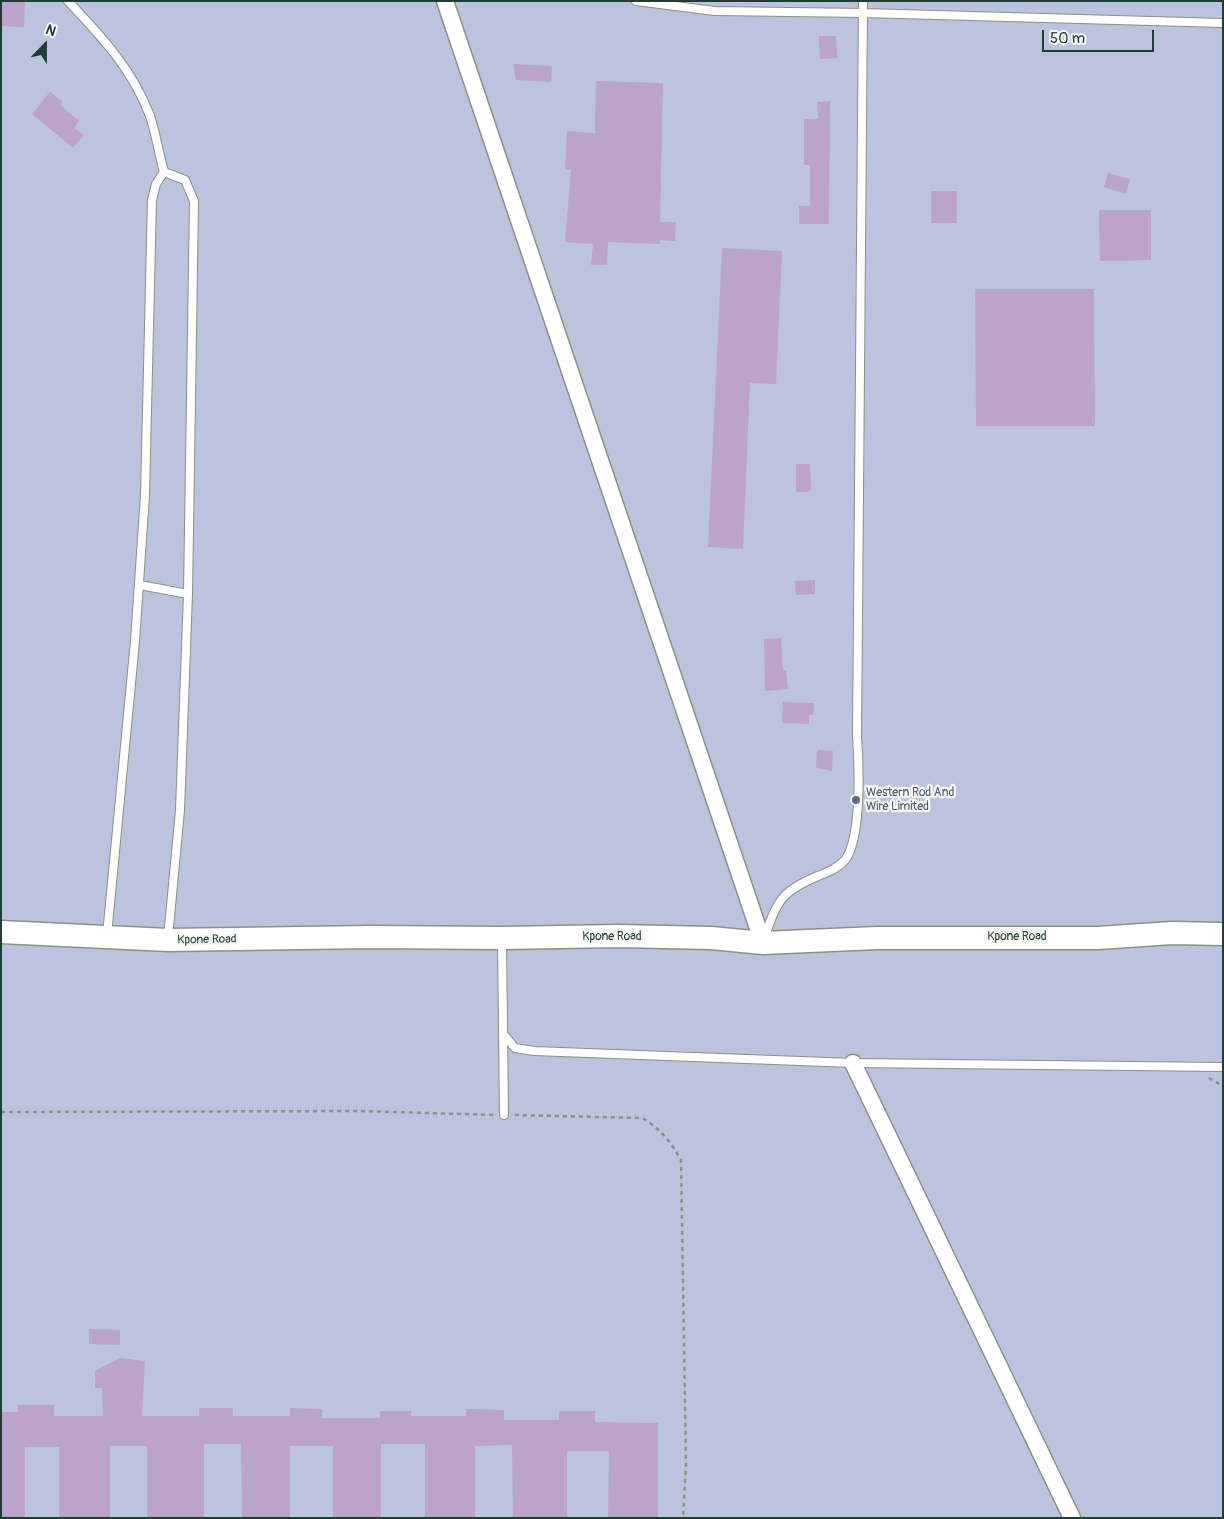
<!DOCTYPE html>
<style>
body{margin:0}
#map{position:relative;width:1224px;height:1519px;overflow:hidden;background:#f5e7d5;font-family:Pangolin,sans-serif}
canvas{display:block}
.frame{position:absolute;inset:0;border:2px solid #1f3d34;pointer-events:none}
.north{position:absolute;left:20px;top:20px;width:50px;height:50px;-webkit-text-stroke:4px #f6f6f2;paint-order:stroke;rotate:22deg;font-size:14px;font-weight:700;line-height:20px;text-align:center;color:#1f3d34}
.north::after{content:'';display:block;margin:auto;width:18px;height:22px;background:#1f3d34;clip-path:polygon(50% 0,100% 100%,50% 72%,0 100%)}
.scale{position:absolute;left:1042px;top:30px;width:112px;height:22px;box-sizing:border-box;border:2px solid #1f3d34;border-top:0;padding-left:6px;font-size:15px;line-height:18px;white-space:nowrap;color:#1f3d34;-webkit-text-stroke:4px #f6f6f2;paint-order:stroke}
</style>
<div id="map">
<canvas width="1224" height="1519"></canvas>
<div class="frame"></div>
<div class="north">N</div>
<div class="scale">50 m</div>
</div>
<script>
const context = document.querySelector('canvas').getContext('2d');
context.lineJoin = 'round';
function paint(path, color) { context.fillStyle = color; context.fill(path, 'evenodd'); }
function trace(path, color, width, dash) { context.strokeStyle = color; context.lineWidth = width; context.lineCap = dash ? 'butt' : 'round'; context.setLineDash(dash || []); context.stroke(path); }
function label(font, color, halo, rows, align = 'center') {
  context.font = font + ' Pangolin,sans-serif'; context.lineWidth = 4.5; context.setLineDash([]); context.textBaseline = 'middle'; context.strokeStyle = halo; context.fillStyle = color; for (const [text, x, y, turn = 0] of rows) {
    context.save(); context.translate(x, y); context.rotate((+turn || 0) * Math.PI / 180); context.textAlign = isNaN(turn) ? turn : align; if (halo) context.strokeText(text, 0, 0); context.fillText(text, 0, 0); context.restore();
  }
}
paint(new Path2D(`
 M1,1H1223V1518H1Z`), '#bcc3de');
paint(new Path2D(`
 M1,1H25L24,27L1,26Z
 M819,36H836L837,58L820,59Z
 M513,64L552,66L551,82L516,80Z
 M596,81L663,83L660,222H676L675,241L660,240V244L608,242L607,265H591L593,244L565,242L571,170H565L567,131L595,133Z
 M50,92L63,102L60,105L79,121L74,128L84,135L73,148L32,114Z
 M830,101L829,224H799V206H810V165H804V119H818L817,102Z
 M1108,173L1130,179L1126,194L1104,187Z
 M931,191H957V223H931Z
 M1099,210H1151V260L1100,261Z
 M722,248L782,251L776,384L750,383L743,549L708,547Z
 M975,289H1094L1095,426H976Z
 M796,464H810L811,490L808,492H796Z
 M815,580V594L796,595L795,581Z
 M781,638L783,671H786L788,689L765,691L764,639Z
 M783,702L814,703L813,715H809V724L782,723Z
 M817,750L833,751L832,771L816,768Z
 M89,1329L120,1330V1345L89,1344Z
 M120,1358L145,1361L142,1416H199V1408H233V1416H290V1408L322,1409V1418H380V1411H411V1416H466V1409L504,1410V1420H559V1411H595V1422L658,1423V1518H608L609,1451H567V1518H513L512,1445L475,1446V1518H425V1444H381V1518H333V1446H290V1518H242L241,1444H204V1518H147V1446H110V1518H59V1447H25V1518H1V1412H18V1405H54V1416H103L102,1388H95V1371Z`), '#bba3cc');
const lane = new Path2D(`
 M68,1C101,36 133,70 150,116C156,134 159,154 164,172
 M636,1L715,11L864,13L1223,23
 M164,172L185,180L194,201L188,594L180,810L168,938
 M140,585L188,594
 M107,935L135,641L145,495L152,200L156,184L164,172
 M764,939C777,901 781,891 818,876C828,872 838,868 845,860C862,838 859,764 857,736L863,1
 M502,940L504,1115
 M504,1035L515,1048L534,1051L853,1063L1223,1067`);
const street = new Path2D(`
 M445,1L763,943
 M853,1063L1072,1518`);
const secondary = new Path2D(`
 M1,932L168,940L369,937L502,938L618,936L711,938L763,943L877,938H1098L1172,933L1223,934`);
trace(lane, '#8a9284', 10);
trace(street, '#8a9284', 19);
trace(secondary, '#8a9284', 25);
trace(new Path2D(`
 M1209,1078L1223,1086
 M1,1112L360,1111L495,1115
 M515,1115L642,1118C661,1129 670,1141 681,1160L686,1465L683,1518`), '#8a9284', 2.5, [4, 4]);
trace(lane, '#fff', 8);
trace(street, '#fff', 16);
trace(secondary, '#fff', 22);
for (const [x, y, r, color] of [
 [856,800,5,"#5c6f8a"]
]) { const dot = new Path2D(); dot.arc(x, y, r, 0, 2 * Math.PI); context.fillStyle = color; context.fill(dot); trace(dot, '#f6f6f2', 2); }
label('12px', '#4e5e75', '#f6f6f2', [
 ["Western Rod And",866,793],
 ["Wire Limited",866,807]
], 'left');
label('12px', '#1f3d34', '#f6f6f2', [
 ["Kpone Road",612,937],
 ["Kpone Road",1017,937],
 ["Kpone Road",207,940,-1]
]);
</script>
